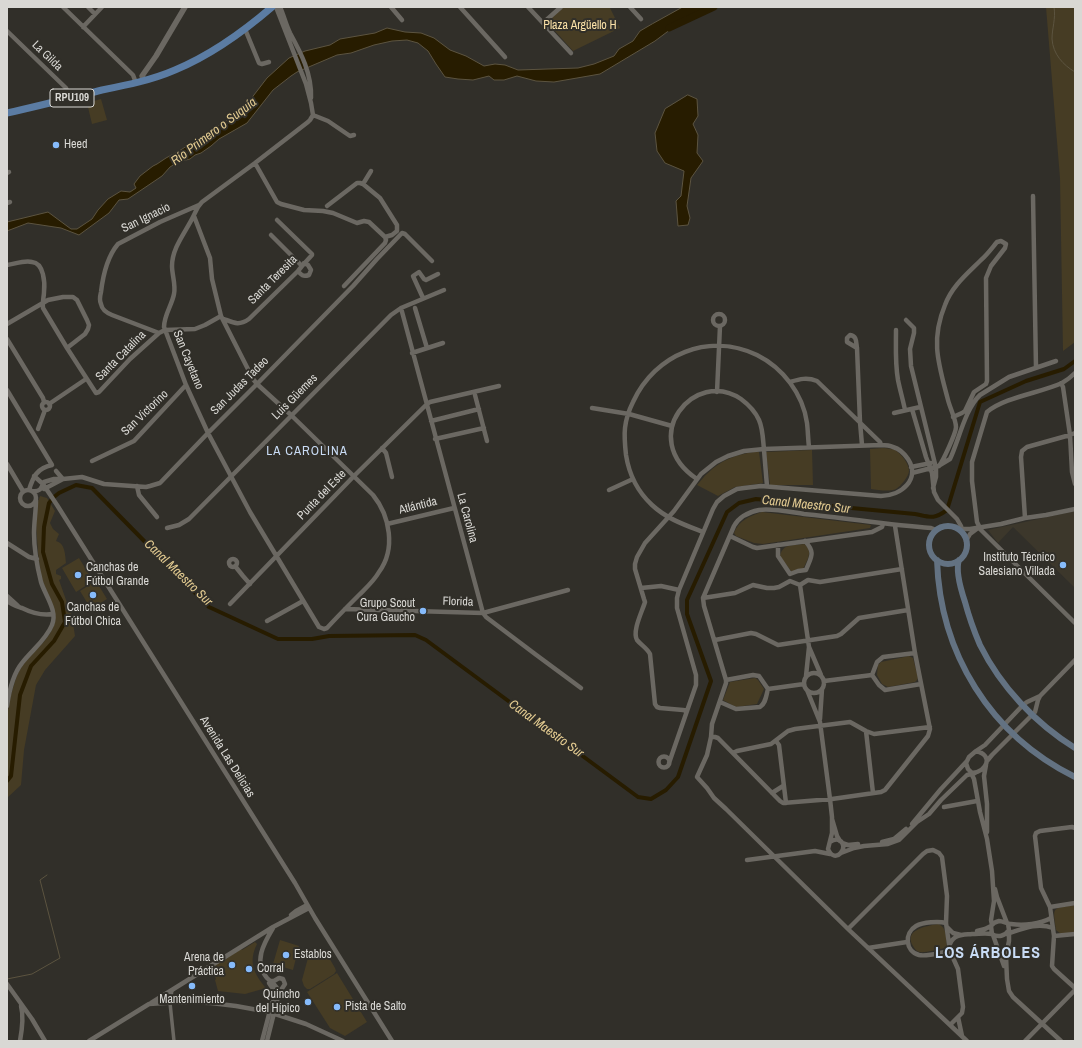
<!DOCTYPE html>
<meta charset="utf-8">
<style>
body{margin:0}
#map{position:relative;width:1082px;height:1048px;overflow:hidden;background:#312f29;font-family:"Archivo Narrow",sans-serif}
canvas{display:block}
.frame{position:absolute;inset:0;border:8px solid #d9d8d4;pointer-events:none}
</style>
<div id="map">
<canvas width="1082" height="1048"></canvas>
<div class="frame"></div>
</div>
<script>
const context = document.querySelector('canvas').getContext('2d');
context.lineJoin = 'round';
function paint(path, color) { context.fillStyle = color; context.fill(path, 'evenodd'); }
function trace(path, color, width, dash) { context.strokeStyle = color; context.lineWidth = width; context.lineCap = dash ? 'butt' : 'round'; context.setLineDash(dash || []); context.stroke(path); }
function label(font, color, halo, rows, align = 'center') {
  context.font = font + ' "Archivo Narrow",sans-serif'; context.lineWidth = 4; context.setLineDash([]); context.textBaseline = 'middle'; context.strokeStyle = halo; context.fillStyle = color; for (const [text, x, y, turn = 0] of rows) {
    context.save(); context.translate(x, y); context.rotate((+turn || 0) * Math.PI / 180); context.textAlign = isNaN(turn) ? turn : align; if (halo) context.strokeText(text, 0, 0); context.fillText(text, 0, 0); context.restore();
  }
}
paint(new Path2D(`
 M1075,511V588L1013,527L998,543L988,530Z`), '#3c372b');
paint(new Path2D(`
 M564,7H611L610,8L620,28L573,51L547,22Z
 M1046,7H1075V342L1063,351L1060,178Z
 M101,99L107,120L92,124L87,103Z
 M883,448C887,448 892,449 895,450C901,454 909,463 909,471C909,476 901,486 896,489C890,492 878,490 871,489L870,449Z
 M812,450L813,485H770L766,452Z
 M754,452H759L763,483L735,487L718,496L697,485C701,481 704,476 708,473C719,461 738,454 754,452Z
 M40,496L47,498L55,511L50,523L53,529L59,534L56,541C65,543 65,554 66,563L56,570V574L61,576V579L59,580L72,617L75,636L45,670L36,685L24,750L21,785L7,798V716C9,701 13,685 19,671C29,653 56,638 55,616L41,576L38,552L36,524L38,502Z
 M762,512L871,525L870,528L763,544L754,543L736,536L734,533C739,520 750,516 762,512Z
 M804,544C814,550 807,561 803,569L792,572L791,571L780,556C783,543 793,546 804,544Z
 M79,558L93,581L76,592L62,568Z
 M96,581L107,599L91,609L80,591Z
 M909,656L913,658L918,678L917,680L915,682L888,687L882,684L877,675L878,665L881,662Z
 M755,678L758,680L764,689L757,704L736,707L723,700L730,682Z
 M1075,905V932L1061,934L1056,930C1053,906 1051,909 1075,905Z
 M938,924C947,927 946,938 947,946L945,948C940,949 924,953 920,952C917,952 914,948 913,946C903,929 928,926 938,924Z
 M280,940L299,946L293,970L273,964Z
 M255,942L257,944C248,962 254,974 266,988L245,994L218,991L215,980L216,979L211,968L241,949L242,950Z
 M320,949H324L335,968L336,971L334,974L310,989H307L304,986L302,980L308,958L311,955Z
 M337,973L367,1022L345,1036L330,1028L307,992Z`), '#463c24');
const water = new Path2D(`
 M683,7H719L679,23L655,41L600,74L554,82L536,81L517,76L504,80H494L489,76L473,80L458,79L445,77L436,64L428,51L418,43L407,40L392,41L374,45L351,53L337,55L297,72L291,76L273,90L247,123L219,139L211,146L201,153L195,155L190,159L178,162L170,167L162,176L128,199L119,200L109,213L79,235L61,228L28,223L7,231V222L48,212L71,229H77L92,219L98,210L108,199L121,191L130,192L136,188L134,184L140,176L153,166L157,164L166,158L179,151L231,118L247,104L267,78L289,58L305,51L330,45L340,39L375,33L387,28L405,32L421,33L434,38L450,50L466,56L484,66L495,64L505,65L518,70L578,68L594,64L614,56L619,49L633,41L640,31L652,24Z
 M688,95L697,99L698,116L693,124L698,135L697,153L703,161L691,178L687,206L690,218L688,225L678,226L676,201L681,196L684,171L665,163L657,151L655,133L665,109Z`);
paint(water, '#271c00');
trace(water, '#5c5440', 1);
trace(new Path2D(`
 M1054,7C1056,19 1052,28 1052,39C1053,54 1063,65 1075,72
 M7,979L32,974L60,958L40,880L47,875`), '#5c5440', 1);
trace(new Path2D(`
 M7,781L11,776L20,695L31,666L54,641L65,622L62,602L52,584L43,552L44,527L49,503L54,497L59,493L76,485L92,488L209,607L278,639H312L329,636L415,635L426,640L638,797L651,799L666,790L678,777L711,681L687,614V600L727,512L739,503L756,499L915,514C930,517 933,520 947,510L980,402L1026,381L1064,369L1075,361`), '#271c00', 4);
trace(new Path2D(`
 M669,28L714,7`), '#271c00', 7);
trace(new Path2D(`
 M172,990L170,1003L174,1041`), '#6b6862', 3.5);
trace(new Path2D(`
 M63,7L133,75L136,83
 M88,7L95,14
 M280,7C284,16 286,25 290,33C301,53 312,74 311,98
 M391,7L402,20
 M460,7L505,57
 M528,7L571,53
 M630,7L641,19
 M543,23L561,7
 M83,27L102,7
 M245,29L259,63L262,64L269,62
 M7,31L66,88L70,98
 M313,115L328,121L350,136L354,135
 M255,163L277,202L281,204L304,210L323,211L333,213L357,223L364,221L369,222L385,237L392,235L397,231V225L380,198L363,184
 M7,173L9,172
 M1033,196L1036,368
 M7,203L10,202
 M199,205L160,222L118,244C107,257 103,275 101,292C100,296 99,300 101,304C102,310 107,313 112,315L159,333L165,330L195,329L205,325L221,316
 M327,206L357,183H360L363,184L371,171
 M194,216L210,258L212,279L221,316L253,379L257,384L291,415L373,495C390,516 396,549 379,572C374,581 366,588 359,595C348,606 337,617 327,628L324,629L319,627L250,512L208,433L186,385L164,327C164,315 172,305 174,294C176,285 172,275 172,266C172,248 185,233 193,217C196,211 197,207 202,202L255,163L308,122L310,120L313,115L311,103L306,84L276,7
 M271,235L302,266
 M7,265C15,264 24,260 32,262C44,263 45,283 44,292C44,297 42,302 43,308L67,348L96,393L99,392L130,359L159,333
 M298,271C301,275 303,277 309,275L311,270L308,265L304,263
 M344,286L385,243L386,240L385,237
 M423,298L413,276L419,272L424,279L426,280L438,274
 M401,308L483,613L486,617L535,654L581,688
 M415,308L427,348
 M713 320a6 6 0 1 1 12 0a6 6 0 1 1-12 0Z
 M224,319C234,323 239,326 249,319L298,271L302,266L312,255V254L277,220
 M906,320L914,328V333L910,349L911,366L936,468V477L933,488
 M7,324L48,300L63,297H73L77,300L87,320L89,325L88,329L85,334L67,348
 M896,330C896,347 895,363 898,380C900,390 903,400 905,410
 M7,339L43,398L44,402
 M857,348L847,342V338L850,335C857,336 856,342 857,348L860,422L862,445
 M412,353L443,343
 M1075,373C1071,377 1067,380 1062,383C1040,393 1005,397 987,412L972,462V481L977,522L981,530L1075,623
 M790,382C800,379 807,377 817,381L880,442L881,445
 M1061,383L1063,387L1070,435L1072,472L1075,484
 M7,390L52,465C37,468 33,477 29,490
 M717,392L720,326
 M475,395L487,441
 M42 406a4 4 0 1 1 8 0a4 4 0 1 1-8 0Z
 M49,404L86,379
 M592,408L629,414L672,426
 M912,409L926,457L932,473L934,492L938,500L957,519L961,526L963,534
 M894,413L920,407
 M431,421L479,409
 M38,429L45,410
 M435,439L484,428
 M382,448L386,453L392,477
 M92,461L134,441L186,385
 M7,464L23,491
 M940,465L950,459C959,440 965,409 980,395L1009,377L1056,361
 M911,467L931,463
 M56,471L62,478
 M912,473L939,466C943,461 956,433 956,427C956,420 950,408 948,400C939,365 930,341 945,305C952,286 967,274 981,260C987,255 992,248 997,242L1001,241L1006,244L1005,248L991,266L986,278L987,381L986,384L974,392L965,411L962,413L953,417
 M34,476L43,484L57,505L295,883L315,918L392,1041
 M697,479C636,438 695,367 741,399C749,405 755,411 759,420C763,429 763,440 764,450C765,462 766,474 767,486
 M137,486L139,495L157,517
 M44,489L63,479
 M20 498a8 8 0 1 1 16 0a8 8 0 1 1-16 0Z
 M609,490L633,479
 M32,491C40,492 41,489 44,482L54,479H63L82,477L104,484L146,487L150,486L160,483L208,433L257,384L353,286L377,259L402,233L405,234L432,261
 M1025,518L1021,457L1022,451L1027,447L1070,435L1075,433
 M387,524L454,508
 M167,528L179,525L189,519L391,315L401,308L444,290
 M961,529H970L1001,524L1025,518L1046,515L1075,509
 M936,530L931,528C888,525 847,518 804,514C790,512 772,508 759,510C749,512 739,517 734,526L703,598L704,606L726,680V683L712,724L711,737L707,755L697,777L707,788L714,798L726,809L848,929L967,1041
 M703,532C685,525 667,519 652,505C638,492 629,474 626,455C625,446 624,437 625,428C626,419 629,410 633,402C655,354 709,332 757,355C783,368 803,394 807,423C808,431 808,439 809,447
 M730,536L753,547L757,548L872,532L882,527L883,524
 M966,541L970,534L978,528
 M7,543L29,557L37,559
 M778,545V556L790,574L798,571L806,570C811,557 816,553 805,541
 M229 563a4 4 0 1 1 8 0a4 4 0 1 1-8 0Z
 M235,566L243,576L250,584
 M800,585L808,580L820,582L902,569
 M800,585L809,647
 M641,588L661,586L679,590
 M7,596L18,606
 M703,598L735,593L753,585L767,588H774L779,587L790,581L800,585
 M7,601C12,605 16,606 22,608C32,613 41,616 53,614
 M230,604L354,476L426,405L430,402L499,386
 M345,609L483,613L568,590
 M267,621L303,601
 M715,640L751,633L756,634L778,645L837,636L841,634L859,618L908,610
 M915,653L883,657L877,662L872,675L879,685L885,690L921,684
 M804 683a10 10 0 1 1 20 0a10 10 0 1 1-20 0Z
 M806,676L809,647L821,675
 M824,681L872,675
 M768,689L804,684
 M807,690L820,722L830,799L832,817V833L828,849C835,866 851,846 839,840C836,839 833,840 830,842
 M720,702L736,709L760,707C766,703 766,696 768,689L759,676L753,675L726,680
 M7,706C9,692 13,674 22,663C32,650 46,640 52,625C58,611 45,595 41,582C37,566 34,550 34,533C34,522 36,511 36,500
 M820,719L822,689
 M866,731L873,793
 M711,737H715L718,738L780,801L783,803L832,799L881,792L885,790L893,780L928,736L930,729L915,653L895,526
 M776,741L779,745L786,803
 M976,751L985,745L1023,705L1027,702L1040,696
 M976,751C994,755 987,772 972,773L968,769L966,763L969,757Z
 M733,753L737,751L771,744L788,731L795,729L850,722L866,731L874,734L930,727
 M658.5 762a5.5 5.5 0 1 1 11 0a5.5 5.5 0 1 1-11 0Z
 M987,761L992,755L1035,712L1038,700L1040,696L1075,660
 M669,763L696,685V675L677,608V598L679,590L713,509L717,502L724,496L737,489L744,488L761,486L881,496C901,496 921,479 908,459C904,453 900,449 893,447C889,445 885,445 881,445L764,449L744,451L728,456L716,462L701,474L674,511L645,543L637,557L635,564V569L644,599L645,602C642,612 632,631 637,640C641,645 647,648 650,654L655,704L657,707L660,708L683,710L687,711
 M986,765L984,776L987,804V832
 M971,773L974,779L980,812L987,839L992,871L994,901L991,920L992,925
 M772,793L783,786
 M944,807L977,801
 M832,819L837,836L840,841
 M912,824L941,789L967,761
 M1075,828L1072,827L1040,831L1036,833L1035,836L1041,888L1050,907L1054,936L1052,966L1054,969L1075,988
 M882,842L894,839L906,829
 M842,843L848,845L858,844
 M841,853L854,848L864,846L888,844L899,840L917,822L929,814L941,800L967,775L975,773
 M747,860L815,851L830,854
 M995,889L997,897L1007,923
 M1050,907L1075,903
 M291,915L296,911L307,905
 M946,923C939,921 923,922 916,926C904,933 905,951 919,955C927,957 942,952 950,951
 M1008,924L1009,930C1005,936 998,938 992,934L991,926C993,923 995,922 999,921C1003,921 1007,924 1011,924C1024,926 1040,924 1051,918
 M947,927L953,933L961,935
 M848,929L923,854L927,851L933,850L939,853L942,857L947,896L946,923L950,951L958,969L963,1007L962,1013L958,1017L962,1036
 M1009,930V941L1006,956L1007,979L1009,991L1013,997L1061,1041
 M977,931L985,929L991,926
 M1007,934C1022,929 1037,922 1053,928
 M993,935L1004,966
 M1054,936L1075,934
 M950,944C954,934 963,935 972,934C979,934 985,933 992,934
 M868,948L907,942
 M270,981H274L279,978L283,979L285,984L279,993
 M7,984L32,1019L45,1041
 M151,1003L273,927L309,908
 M950,1025L958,1017
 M20,1041C22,1030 24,1017 21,1006
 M89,1041L149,1004L180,1002L211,1003L236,1006L269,1012L306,1024L343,1041
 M262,1041L274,995L273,989L269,983
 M267,1041L279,993C278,986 272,983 267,978C253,962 264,943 273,928
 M1025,1041L1075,990`), '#6b6862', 4.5);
trace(new Path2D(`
 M144,80L142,76L156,56L185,7`), '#6b6862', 5.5);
trace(new Path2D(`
 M929 545a19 19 0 1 1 38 0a19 19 0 1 1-38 0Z
 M937,560C940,653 990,735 1075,777
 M959,560C955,571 961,590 965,602C969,617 974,631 980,645C1001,687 1035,723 1075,748`), '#637282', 6);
trace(new Path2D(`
 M7,113C39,106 70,98 102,90C127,85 152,80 175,70C211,55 243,32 272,7`), '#5b7ca3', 7);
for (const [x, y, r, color] of [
 [56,145,4,"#86bbfb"],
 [1063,565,4,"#86bbfb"],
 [78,575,4,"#86bbfb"],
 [93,595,4,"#86bbfb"],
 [423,611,4,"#86bbfb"],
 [286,955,4,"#86bbfb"],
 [232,965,4,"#86bbfb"],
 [249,969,4,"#86bbfb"],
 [192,986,4,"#86bbfb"],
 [308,1002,4,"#86bbfb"],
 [337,1007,4,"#86bbfb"]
]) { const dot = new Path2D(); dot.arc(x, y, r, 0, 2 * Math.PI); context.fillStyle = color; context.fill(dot); trace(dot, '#312f29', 1.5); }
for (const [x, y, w] of [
 [72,98,44]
]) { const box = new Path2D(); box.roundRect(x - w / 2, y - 9, w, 18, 3); context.fillStyle = '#312f29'; context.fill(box); trace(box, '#d9d8d4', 1); }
label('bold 11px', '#d9d8d4', null, [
 ["RPU109",72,98]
]);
label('12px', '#fae1a7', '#312f29', [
 ["Plaza Argüello H",580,26]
]);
label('12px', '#d9d8d4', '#312f29', [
 ["La Gilda",47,56,44],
 ["San Ignacio",146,218,-26],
 ["Santa Teresita",273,280,-45],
 ["Santa Catalina",121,356,-45],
 ["San Cayetano",188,360,68],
 ["San Judas Tadeo",240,386,-45],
 ["Luis Güemes",295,397,-45],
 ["San Victorino",145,413,-44],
 ["Punta del Este",322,495,-46],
 ["Atlántida",418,506,-14],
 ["La Carolina",467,518,75],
 ["Florida",458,602,2],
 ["Avenida Las Delicias",227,757,58]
]);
label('12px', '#d9d8d4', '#312f29', [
 ["Heed",64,145],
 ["Instituto Técnico",1055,558,"right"],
 ["Salesiano Villada",1055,572,"right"],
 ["Canchas de",86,568],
 ["Fútbol Grande",86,582],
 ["Grupo Scout",415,604,"right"],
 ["Cura Gaucho",415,618,"right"],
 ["Canchas de",93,608,"center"],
 ["Fútbol Chica",93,622,"center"],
 ["Establos",294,955],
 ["Arena de",224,958,"right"],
 ["Práctica",224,972,"right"],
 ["Corral",257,969],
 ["Quincho",300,995,"right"],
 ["del Hípico",300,1009,"right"],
 ["Mantenimiento",192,1000,"center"],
 ["Pista de Salto",345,1007]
], 'left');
label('italic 13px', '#e3cb91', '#312f29', [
 ["Río Primero o Suquía",214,132,-37],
 ["Canal Maestro Sur",806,505,6],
 ["Canal Maestro Sur",178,573,44],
 ["Canal Maestro Sur",546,729,36]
]);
context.letterSpacing = '1px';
label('13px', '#c9dcf5', '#312f29', [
 ["LA CAROLINA",307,452]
]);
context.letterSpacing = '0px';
context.letterSpacing = '1px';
label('bold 16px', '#c9dcf5', '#312f29', [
 ["LOS ÁRBOLES",988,954]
]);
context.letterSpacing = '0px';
</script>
